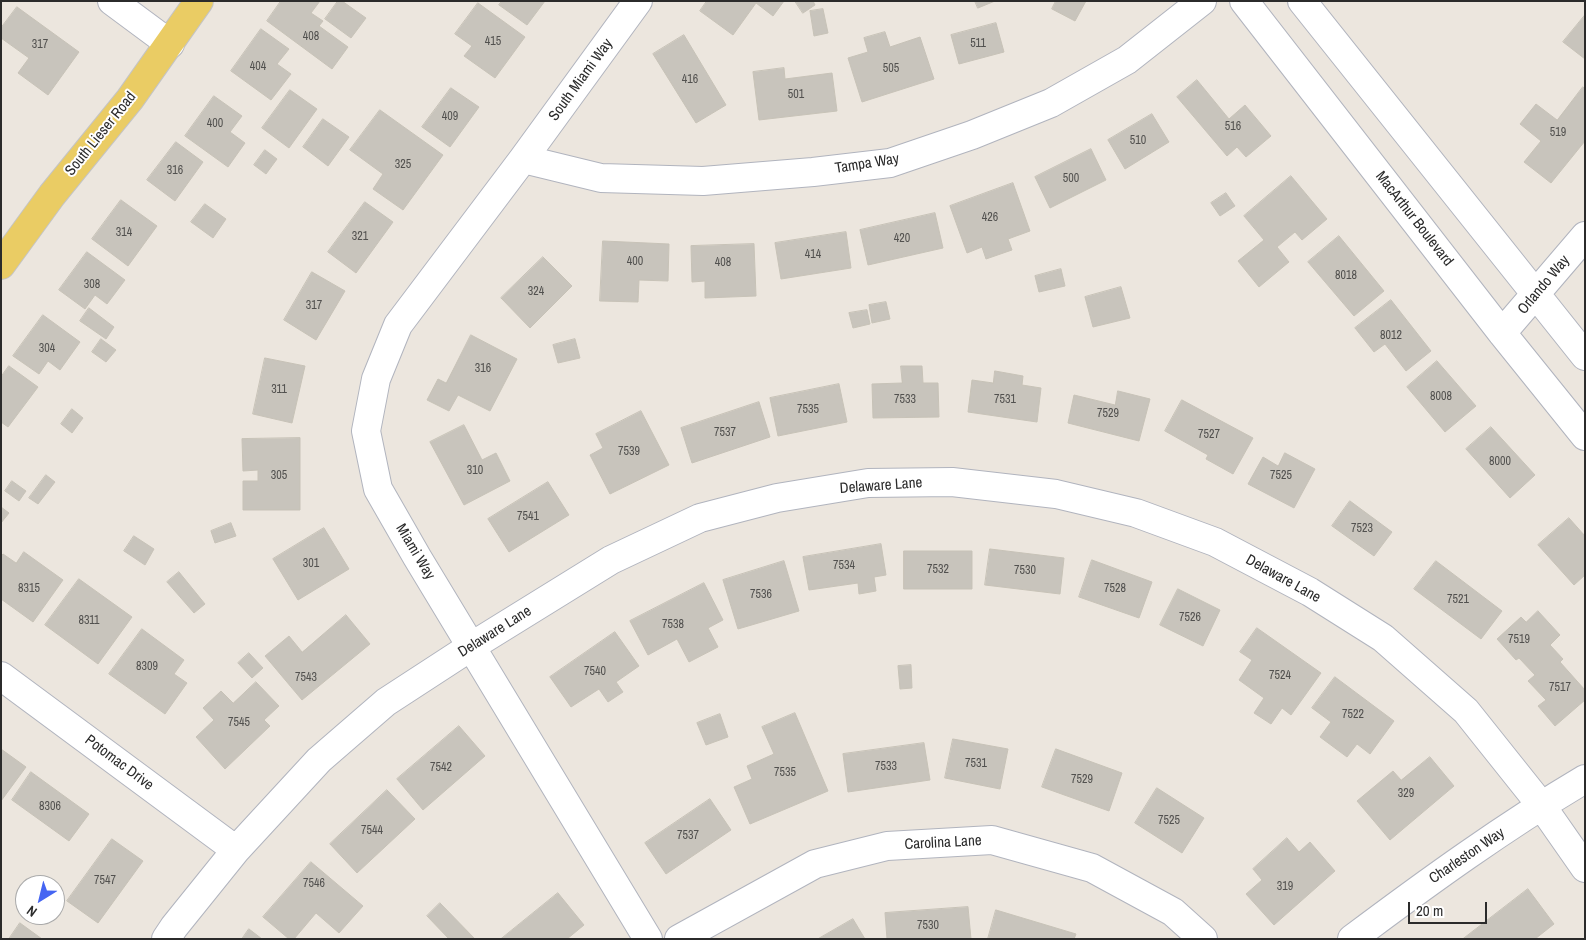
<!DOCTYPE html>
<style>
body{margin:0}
#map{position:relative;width:1586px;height:940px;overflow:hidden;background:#ece6de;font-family:"Archivo Narrow",sans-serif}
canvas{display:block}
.frame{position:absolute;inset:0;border:2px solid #2b2b2b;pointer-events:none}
.north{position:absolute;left:15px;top:875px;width:50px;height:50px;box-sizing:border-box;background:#fff;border:1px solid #aaa;border-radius:50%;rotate:216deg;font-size:14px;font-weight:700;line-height:20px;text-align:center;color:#2b2b2b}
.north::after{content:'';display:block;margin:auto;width:18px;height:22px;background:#4565f2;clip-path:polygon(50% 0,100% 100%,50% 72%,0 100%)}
.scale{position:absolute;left:1408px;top:902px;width:79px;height:22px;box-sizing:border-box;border:2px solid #2b2b2b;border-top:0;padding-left:6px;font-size:15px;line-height:18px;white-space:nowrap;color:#2b2b2b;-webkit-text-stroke:4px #fff;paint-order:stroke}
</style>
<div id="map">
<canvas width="1586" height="940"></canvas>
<div class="frame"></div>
<div class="north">N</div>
<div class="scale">20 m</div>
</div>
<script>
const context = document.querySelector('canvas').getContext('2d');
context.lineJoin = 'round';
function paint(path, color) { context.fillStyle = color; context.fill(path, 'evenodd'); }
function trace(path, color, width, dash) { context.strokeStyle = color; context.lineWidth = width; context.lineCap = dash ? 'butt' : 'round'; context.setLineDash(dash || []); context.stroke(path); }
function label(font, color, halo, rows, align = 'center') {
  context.font = font + ' "Archivo Narrow",sans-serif'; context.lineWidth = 4; context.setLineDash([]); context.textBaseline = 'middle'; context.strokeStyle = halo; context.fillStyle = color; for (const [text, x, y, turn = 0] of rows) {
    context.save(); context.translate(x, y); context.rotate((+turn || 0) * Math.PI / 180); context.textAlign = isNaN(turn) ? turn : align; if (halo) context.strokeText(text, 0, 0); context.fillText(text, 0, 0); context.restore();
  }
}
const building = new Path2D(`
 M281,1H320L311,13L323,21L319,26L348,47L332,69L267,21Z
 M338,1H342L366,18L351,38L325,19Z
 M502,1H545L527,25L499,5Z
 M707,1H784L773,16L756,3L733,35L700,11Z
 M795,1H813L815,5L803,13Z
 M975,1H995L978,8Z
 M1056,1H1086L1075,21L1052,9Z
 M478,3L525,37L495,78L464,56L472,46L455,34Z
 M17,7L79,52L48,95L18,73L29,58L1,38V28Z
 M823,9L828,33L814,36L810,11Z
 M1585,15V59L1563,42Z
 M996,23L1004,52L959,64L951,35Z
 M261,29L289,49L277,64L291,74L271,100L231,71Z
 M885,32L890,47L920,37L934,79L862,102L848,58L868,52L864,38Z
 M684,35L726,105L696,123L653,54Z
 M784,68L785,79L832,73L837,111L759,120L753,72Z
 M1197,80L1229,119L1245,105L1271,136L1246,157L1237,147L1227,156L1177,97Z
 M1583,87L1585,89V141L1551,183L1524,162L1541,141L1520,124L1536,104L1557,120Z
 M451,88L479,107L450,147L422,127Z
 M290,90L317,109L289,148L262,128Z
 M214,96L242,116L230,132L245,143L228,167L185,136Z
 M380,110L443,155L403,210L373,189L383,174L350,150Z
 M1152,114L1169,142L1125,169L1108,140Z
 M323,119L349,137L328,166L303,147Z
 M176,142L203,162L175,201L147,180Z
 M1091,149L1106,180L1050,208L1035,177Z
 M265,150L277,159L266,174L254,165Z
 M1291,176L1327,219L1302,240L1295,232L1277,247L1289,262L1259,287L1238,261L1264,240L1244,216Z
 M1013,183L1030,231L1008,239L1012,250L986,259L982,247L967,253L950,206Z
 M1226,193L1235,206L1220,216L1211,203Z
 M121,200L157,226L128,266L92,239Z
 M365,202L393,222L356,273L328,252Z
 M205,204L226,219L213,238L191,222Z
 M935,213L943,248L868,265L860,230Z
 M846,232L851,268L781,279L775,243Z
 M1339,236L1384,291L1354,316L1308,262Z
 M603,241L669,244L668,281L639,280L638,302L600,301Z
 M754,244L756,296L705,298V281L692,282L691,246Z
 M87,252L125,280L107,304L95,295L85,309L59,290Z
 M543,257L572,286L530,328L501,298Z
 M1061,269L1065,286L1039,292L1035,276Z
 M312,272L345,291L316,340L284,320Z
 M1121,287L1130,318L1093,327L1085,297Z
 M1391,300L1431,351L1406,371L1385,344L1374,352L1355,328Z
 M886,302L890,319L872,323L869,305Z
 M89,308L114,327L106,339L80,321Z
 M867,310L870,324L853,328L849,313Z
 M43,315L80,342L60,370L48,361L39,374L13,356Z
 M471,335L517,359L490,411L458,395L449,411L427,400L438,379L446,383Z
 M101,339L116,350L106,362L92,352Z
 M575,339L580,358L558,363L553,345Z
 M265,358L305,366L292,423L253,414Z
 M1437,361L1476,406L1445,432L1407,387Z
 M9,366L38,387L8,427L1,422V377Z
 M901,366H922L923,383H938L939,417L873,418L872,384L902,383Z
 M995,371L1023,376L1022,385L1041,388L1037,422L968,412L972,380L993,383Z
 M839,384L847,422L778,436L770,398Z
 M1118,391L1150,399L1139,441L1068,423L1074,395L1115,405Z
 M1182,400L1253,438L1233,474L1206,459L1208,455L1165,431Z
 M759,402L770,437L692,463L681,428Z
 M72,409L83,418L72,433L61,424Z
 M641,411L669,465L610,494L590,455L603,448L596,434Z
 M464,425L482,460L496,453L510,481L464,505L430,442Z
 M1491,427L1535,475L1510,498L1466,449Z
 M300,438V510H243V481H258V470L243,471L242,439Z
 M1285,453L1315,469L1294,508L1248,484L1263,457L1278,466Z
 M46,475L55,482L38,504L29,498Z
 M12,481L26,491L19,501L5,491Z
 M548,482L569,515L509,552L488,519Z
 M1350,501L1392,532L1374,556L1332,526Z
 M1,507L9,513L1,523Z
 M1569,518L1585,536V575L1574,585L1538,545Z
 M231,523L236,536L215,543L211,531Z
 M324,528L349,569L298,600L273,559Z
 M134,536L154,549L145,565L124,551Z
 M881,544L886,575L874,577L876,591L859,594L858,583L809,590L803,557Z
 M990,549L1064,558L1060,594L985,585Z
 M904,551H972V589H904Z
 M24,552L63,580L33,622L1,599V556L3,554L16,563Z
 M1092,560L1152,582L1139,618L1079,597Z
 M784,561L799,611L738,629L723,580Z
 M1436,561L1502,611L1481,639L1414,589Z
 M179,572L205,604L194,613L167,582Z
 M79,579L132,617L98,664L45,625Z
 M704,583L723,620L708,628L718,647L689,662L677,639L648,655L630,621Z
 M1178,589L1220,610L1203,646L1160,625Z
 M1538,611L1560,635L1550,645L1563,659L1560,662L1585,690V700L1555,726L1538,706L1546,700L1528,681L1535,675L1519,658L1516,660L1497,639L1521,617L1526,622Z
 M346,615L370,644L302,700L265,656L289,636L302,652Z
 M1257,628L1321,673L1291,715L1282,708L1271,724L1254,713L1264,698L1239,680L1252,660L1240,652Z
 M142,629L184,660L174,674L187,683L165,714L109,674Z
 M615,632L639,666L616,682L623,692L608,702L599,689L571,707L550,677Z
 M249,653L263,668L252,678L238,663Z
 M911,665L912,688L900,689L898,666Z
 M1335,677L1394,721L1370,754L1357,744L1347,757L1320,737L1331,722L1312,708Z
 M256,682L279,706L264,720L270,726L225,769L196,737L214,720L203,708L221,691L233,703Z
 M795,713L828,791L750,824L734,787L752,779L747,766L774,754L762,727Z
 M720,714L728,737L706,745L697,723Z
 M459,726L485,756L423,810L397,779Z
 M953,739L1008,749L1000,789L945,778Z
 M924,743L930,780L848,792L843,754Z
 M1,749L26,767L1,801Z
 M1056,749L1122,773L1109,811L1042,787Z
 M1430,757L1454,786L1390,840L1357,801L1393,771L1401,780Z
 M31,772L89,814L69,841L12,800Z
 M1157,788L1204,818L1182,853L1135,823Z
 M387,790L415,819L357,873L330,844Z
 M710,799L731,830L666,874L645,843Z
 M1287,838L1299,852L1310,842L1335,871L1274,925L1246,894L1262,880L1253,869Z
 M112,839L143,861L98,923L67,901Z
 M311,862L363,906L339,933L316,913L294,939H289L263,917Z
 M1528,889L1554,924L1535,939H1463Z
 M558,893L584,925L567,939H501Z
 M440,903L475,939H449L427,916Z
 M968,907L971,939H887L885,913Z
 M996,910L1076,934L1074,939H988Z
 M853,919L865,939H818Z
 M20,923L42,939H9Z
 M249,929L262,939H242Z`);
paint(building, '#c8c4bc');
trace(building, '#c7c2b7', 1);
const minor = new Path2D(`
 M112,1L170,44
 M638,1L523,159L398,325L376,379L366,431L378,489L417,557L648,939
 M1244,1L1502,333L1585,436
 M1302,1L1585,356
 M523,159L601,178L703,181L813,172L890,163L972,135L1051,103L1127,60L1202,1
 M1502,333L1585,236
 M1,676L236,850
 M166,939L174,927L236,850L319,760L386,702L472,646L611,560L700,518L777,498L868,483L952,482L1056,494L1136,513L1215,542L1310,592L1383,638L1466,711L1541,805L1585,868
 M679,939L815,864L887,846L992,840L1092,868L1173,912L1203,939
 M1352,939C1428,882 1504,827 1585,779`);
const major = new Path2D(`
 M1,265L52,195L130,99L199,1`);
trace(minor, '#b1b4be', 30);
trace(major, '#c4c4c4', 30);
trace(minor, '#fff', 28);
trace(major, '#eacc64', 28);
label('12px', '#52514f', null, [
 ["408",311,37],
 ["415",493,42],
 ["511",978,44],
 ["317",40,45],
 ["404",258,67],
 ["505",891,69],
 ["416",690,80],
 ["501",796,95],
 ["409",450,117],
 ["400",215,124],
 ["516",1233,127],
 ["519",1558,133],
 ["510",1138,141],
 ["325",403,165],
 ["316",175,171],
 ["500",1071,179],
 ["426",990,218],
 ["314",124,233],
 ["321",360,237],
 ["420",902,239],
 ["414",813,255],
 ["400",635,262],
 ["408",723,263],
 ["8018",1346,276],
 ["308",92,285],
 ["324",536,292],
 ["317",314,306],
 ["8012",1391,336],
 ["304",47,349],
 ["316",483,369],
 ["311",279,390],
 ["8008",1441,397],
 ["7533",905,400],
 ["7531",1005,400],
 ["7535",808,410],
 ["7529",1108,414],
 ["7537",725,433],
 ["7527",1209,435],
 ["7539",629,452],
 ["8000",1500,462],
 ["310",475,471],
 ["305",279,476],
 ["7525",1281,476],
 ["7541",528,517],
 ["7523",1362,529],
 ["301",311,564],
 ["7534",844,566],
 ["7532",938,570],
 ["7530",1025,571],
 ["8315",29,589],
 ["7528",1115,589],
 ["7536",761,595],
 ["7521",1458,600],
 ["7526",1190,618],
 ["8311",89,621],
 ["7538",673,625],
 ["7519",1519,640],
 ["8309",147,667],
 ["7540",595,672],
 ["7524",1280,676],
 ["7543",306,678],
 ["7517",1560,688],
 ["7522",1353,715],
 ["7545",239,723],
 ["7531",976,764],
 ["7533",886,767],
 ["7542",441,768],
 ["7535",785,773],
 ["7529",1082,780],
 ["329",1406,794],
 ["8306",50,807],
 ["7525",1169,821],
 ["7544",372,831],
 ["7537",688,836],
 ["7547",105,881],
 ["7546",314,884],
 ["319",1285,887],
 ["7530",928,926]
]);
label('15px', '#2b2b2b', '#fff', [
 ["South Miami Way",581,80,-54],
 ["South Lieser Road",101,134,-51],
 ["Tampa Way",867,164,-9],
 ["MacArthur Boulevard",1414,219,52],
 ["Orlando Way",1544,285,-50],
 ["Delaware Lane",881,486,-4],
 ["Miami Way",415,552,59],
 ["Delaware Lane",1283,579,29],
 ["Delaware Lane",495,632,-32],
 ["Potomac Drive",119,763,37],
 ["Carolina Lane",943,843,-3],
 ["Charleston Way",1467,856,-34]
]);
</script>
